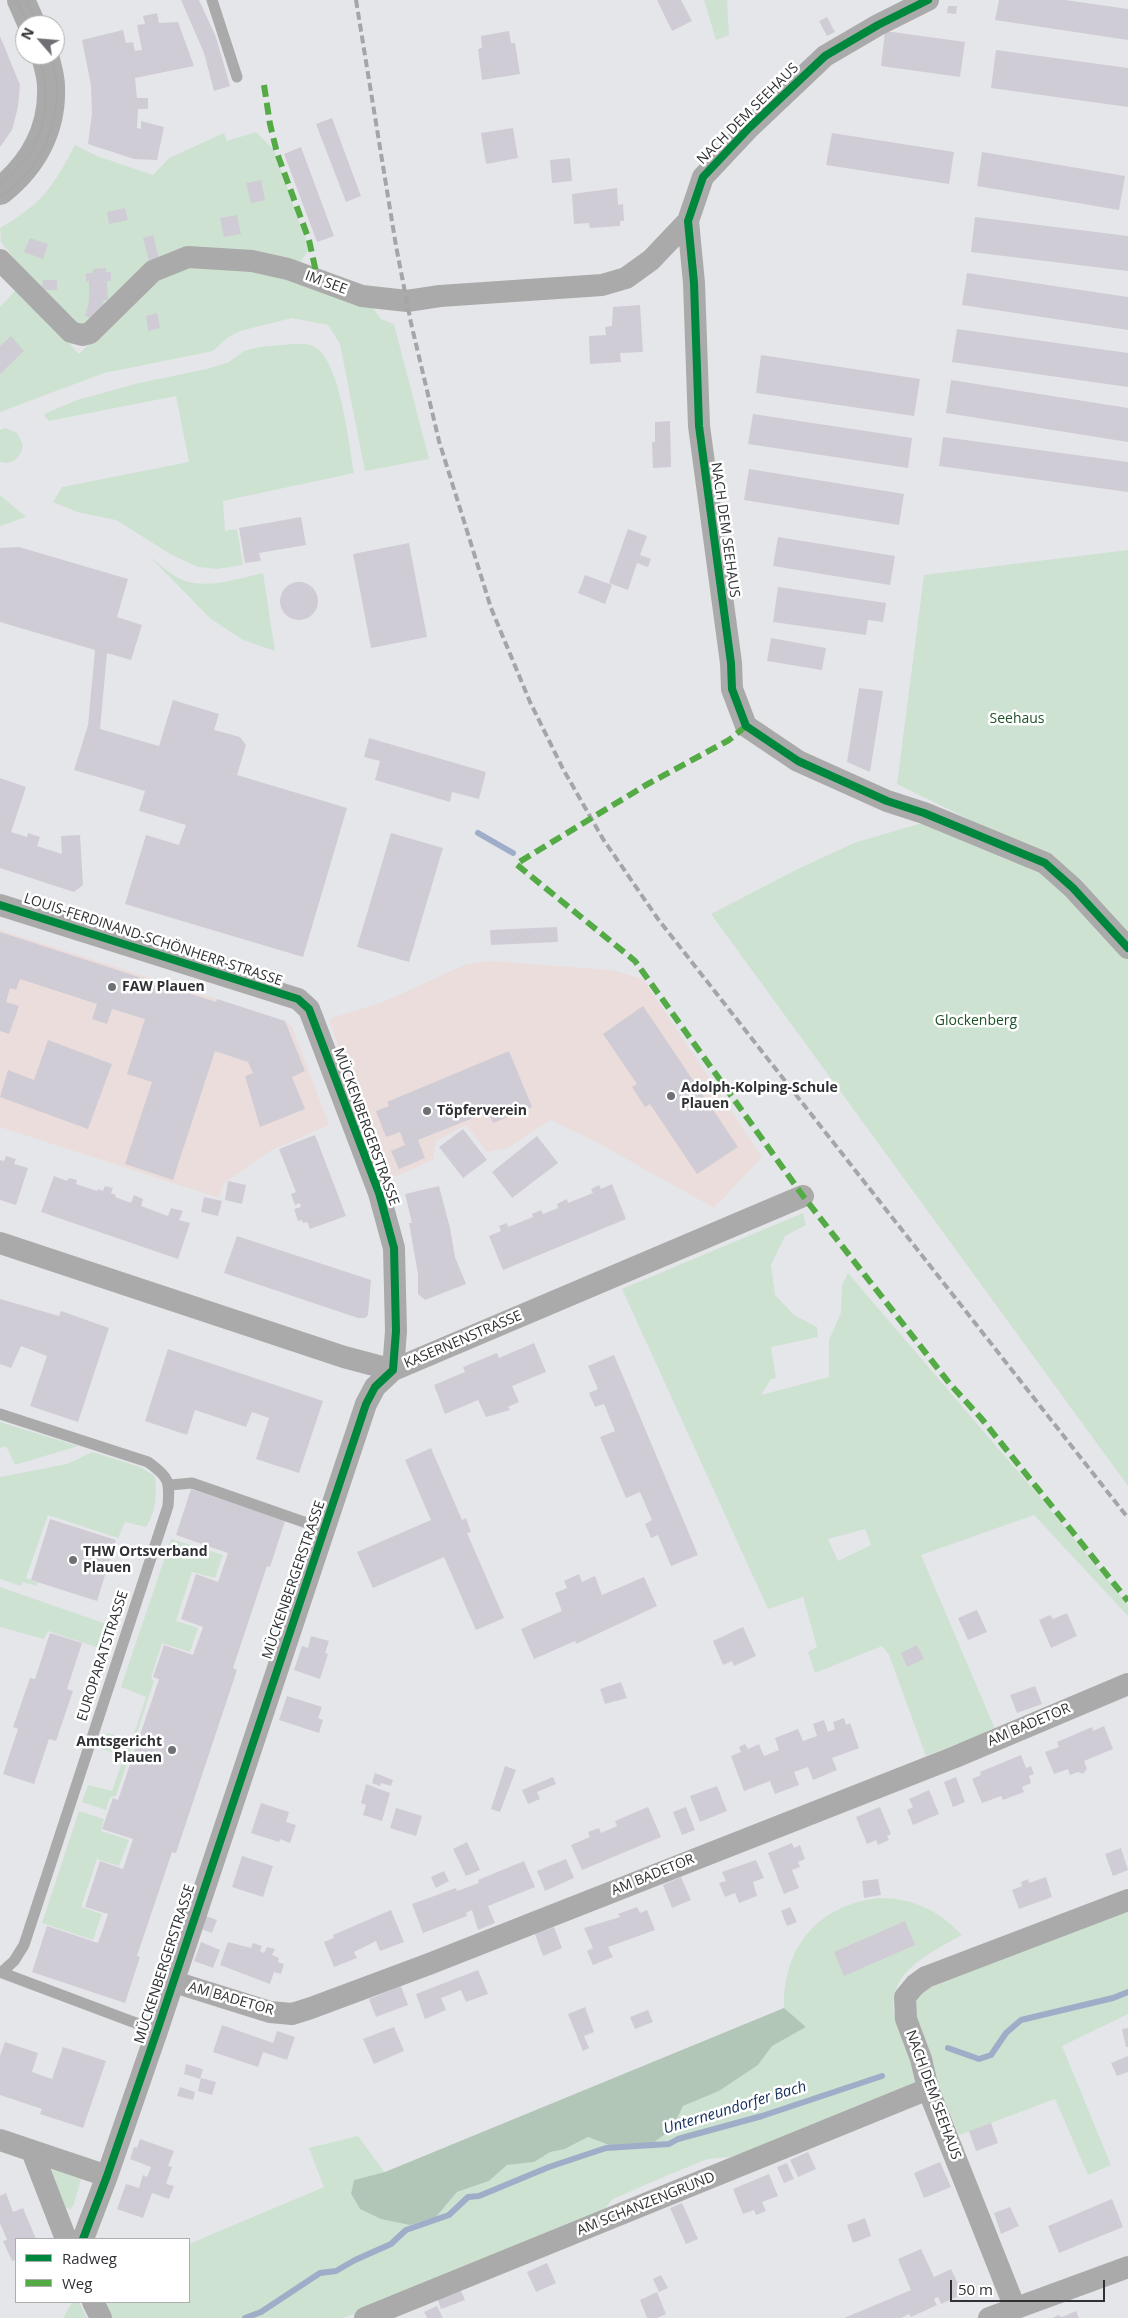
<!DOCTYPE html>
<meta charset="utf-8">
<style>
body{margin:0}
#map{position:relative;width:1128px;height:2318px;overflow:hidden;background:#e5e6ea;font-family:"Open Sans",sans-serif}
canvas{display:block}
.legend{position:absolute;left:15px;top:2238px;width:175px;height:65px;box-sizing:border-box;background:#fff;border:1px solid #acadae;margin:0;padding:6px 9px;list-style:none;font-size:15px;color:#303134}
.legend li{display:flex;align-items:center;gap:10px;height:25px}
.legend b{width:25px;border:1px solid #acadae}
.north{position:absolute;left:15px;top:15px;width:50px;height:50px;box-sizing:border-box;background:#fff;border:1px solid #acadae;border-radius:50%;rotate:297deg;font-size:14px;font-weight:700;line-height:20px;text-align:center;color:#303134}
.north::after{content:'';display:block;margin:auto;width:18px;height:22px;background:#6f7074;clip-path:polygon(50% 0,100% 100%,50% 72%,0 100%)}
.scale{position:absolute;left:950px;top:2280px;width:155px;height:22px;box-sizing:border-box;border:2px solid #303134;border-top:0;padding-left:6px;font-size:15px;line-height:18px;white-space:nowrap;color:#303134;-webkit-text-stroke:4px #fff;paint-order:stroke}
</style>
<div id="map">
<canvas width="1128" height="2318"></canvas>
<ul class="legend">
<li><b style="height:6px;background:#00873e"></b>Radweg</li>
<li><b style="height:6px;background:#54ab45"></b>Weg</li>
</ul>
<div class="north">N</div>
<div class="scale">50 m</div>
</div>
<script>
const context = document.querySelector('canvas').getContext('2d');
context.lineJoin = 'round';
function paint(path, color) { context.fillStyle = color; context.fill(path, 'evenodd'); }
function trace(path, color, width, dash) { context.strokeStyle = color; context.lineWidth = width; context.lineCap = dash ? 'butt' : 'round'; context.setLineDash(dash || []); context.stroke(path); }
function label(font, color, halo, rows, align = 'center') {
  context.font = font + ' "Open Sans",sans-serif'; context.lineWidth = 5; context.setLineDash([]); context.textBaseline = 'middle'; context.strokeStyle = halo; context.fillStyle = color; for (const [text, x, y, turn = 0] of rows) {
    context.save(); context.translate(x, y); context.rotate((+turn || 0) * Math.PI / 180); context.textAlign = isNaN(turn) ? turn : align; if (halo) context.strokeText(text, 0, 0); context.fillText(text, 0, 0); context.restore();
  }
}
paint(new Path2D(`
 M0,930L285,1021L292,1027L329,1125L270,1151L224,1183L219,1198L0,1127Z
 M492,961L611,970L643,979L762,1157L714,1208L598,1143L550,1120L508,1148L487,1152L466,1125L436,1141L433,1160L389,1179L353,1088L329,1019L383,1002L467,964Z`), '#eadddb');
paint(new Path2D(`
 M704,0H727L729,35L716,40Z
 M256,132L274,150L309,249L295,270L176,256L97,323L79,325L39,290L1,242L0,228C43,203 52,188 75,145L97,156L153,175L169,158L224,133L227,141Z
 M218,265L294,278L373,308L381,319L394,324L429,459L365,471L340,344L328,325L292,318L240,331L227,338L213,351L104,373L0,412V307L19,287L79,354L144,290L171,270Z
 M293,344C299,344 310,343 315,347C340,361 349,444 354,473L223,501L225,531L237,529L243,565L217,569L198,567L172,555L116,520L77,512L53,502L62,487L189,462L176,396L49,421L44,416L46,413L77,400L139,383L207,369L229,362L244,351L259,347Z
 M5,428L17,433L23,445C21,457 13,466 0,462V430Z
 M0,495L26,517L0,526Z
 M1128,550V940L1066,867L897,784L924,575Z
 M148,555C157,562 165,570 175,576C200,592 237,579 263,573L275,651L243,640L211,619Z
 M929,821L1041,870L1128,957V1486L711,914L796,870L854,843Z
 M803,1213L806,1225L785,1236L771,1265L775,1295L794,1315L817,1327L818,1337L771,1347L776,1378L771,1379L761,1395L829,1377V1340L841,1313L842,1285L848,1273L1038,1495L1128,1605V1616L1034,1515L921,1555L995,1729L926,1756L889,1655L882,1646L815,1673L808,1652L817,1647L803,1597L768,1609L622,1289ZM865,1529L871,1545L838,1561L828,1539Z
 M0,1422L78,1446L15,1465L6,1446L0,1448Z
 M92,1452L140,1467L155,1476C157,1492 156,1514 146,1527L125,1522L118,1538L48,1515L26,1578L38,1583L36,1586L23,1582L21,1586L0,1579V1477L67,1464Z
 M171,1539L223,1555L215,1578L192,1572L176,1621L198,1628L190,1652L162,1643L151,1678L154,1681L116,1796L110,1797L106,1810L82,1802L88,1785L112,1791L124,1756L102,1749L107,1733L132,1740L146,1697L121,1687Z
 M0,1587L112,1626C116,1635 112,1643 108,1651L48,1631L44,1639L0,1627Z
 M79,1811L104,1819L101,1831L129,1840L119,1866L97,1859L81,1907L102,1914L93,1940L42,1923Z
 M878,1898C913,1898 938,1910 962,1935C932,1952 888,1971 894,2012C895,2018 900,2020 902,2025C909,2041 912,2067 915,2085L781,2141L729,2157L708,2159L668,2175L613,2199L598,2216L344,2318H111L103,2302H189V2244L324,2187L309,2148L358,2136L385,2173L354,2180L351,2195L360,2209L436,2217L457,2192L489,2181L507,2165L534,2162L550,2151L566,2149L588,2137L617,2148L672,2129L683,2106L719,2091L758,2065L771,2046L806,2027L784,2008C783,1947 817,1906 878,1898Z
 M1128,1905V2014L1062,2046L1111,2165L1088,2175L1055,2099L959,2135L940,2092L912,2008L920,1993L939,1977Z
 M52,2169L81,2179L74,2204L71,2209L65,2207L50,2173Z
 M72,2302H79L87,2318H63Z`), '#cee2d2');
paint(new Path2D(`
 M784,2008L806,2027L772,2046L758,2065L719,2091L683,2106L672,2129L646,2148H617L588,2137L565,2149L550,2152L534,2162L507,2165L489,2181L457,2192L436,2217L410,2225L381,2219L360,2209L351,2194L354,2180L385,2172Z`), '#b2c6b7');
trace(new Path2D(`
 M478,833L513,853
 M948,2048L979,2059L991,2055L1006,2033L1021,2020L1113,1998L1128,1992
 M245,2318L261,2312L320,2273L336,2271L355,2260L391,2244L406,2230L449,2215L468,2197L479,2196L549,2167L606,2148L669,2144L678,2139L762,2116L882,2076`), '#9fadc8', 6);
paint(new Path2D(`
 M181,0H199L216,37L230,86L214,91L204,53Z
 M657,0H681L692,21L672,31Z
 M999,0H1065L1128,9V40L995,20Z
 M948,6H957L956,14L947,13Z
 M157,13L159,23L178,22L194,66L135,78L137,98H148V109H138L137,128L141,129V121L164,127L157,160L134,159L88,144L92,113L91,85L82,40L123,30L126,43L133,42L135,51L142,50L137,25L145,24L143,16Z
 M827,17L835,32L827,36L819,21Z
 M509,31L511,43H515L520,74L482,80L478,49L482,48L481,36Z
 M885,31L965,42L960,77L881,66Z
 M0,36L20,85L18,107L12,130L0,147Z
 M996,50L1128,68V107L991,88Z
 M332,118L361,196L346,202L316,124Z
 M513,128L518,158L486,164L481,133Z
 M832,133L954,152L949,184L826,165Z
 M301,147L334,236L317,242L284,154Z
 M982,152L1125,176L1119,210L977,186Z
 M570,158L572,181L552,183L550,160Z
 M261,180L265,200L251,203L246,183Z
 M617,188L618,205L623,204L624,221H620V226L590,228L589,223L574,224L572,194Z
 M125,208L128,220L109,224L107,212Z
 M237,215L241,234L224,237L220,218Z
 M975,217L1128,236V271L971,252Z
 M153,235L159,258L149,261L143,238Z
 M30,238L48,244L43,259L24,252Z
 M106,268V272H111V281H107L108,300H104L99,320L85,316L89,301V281L86,282V273H93V269Z
 M967,273L1128,297V330L962,305Z
 M43,280H57V290H42Z
 M640,305L643,352L620,353L621,362L590,364L589,336L606,335L605,327L612,326L613,307Z
 M157,313L160,328L148,331L146,316Z
 M957,329L1128,353V387L952,362Z
 M11,336L24,351L0,374V346Z
 M761,355L920,379L914,416L756,393Z
 M951,380L1128,408V442L946,413Z
 M753,414L912,438L908,468L748,444Z
 M670,421L671,467L653,468L652,442H655V422Z
 M943,437L1128,462V492L939,466Z
 M749,469L904,494L899,525L744,500Z
 M301,517L306,545L259,553L261,561L245,563L239,528Z
 M628,529L647,536L640,555L651,559L648,567L637,563L628,590L609,583Z
 M778,537L895,556L890,585L773,566Z
 M409,543L427,637L371,648L353,554Z
 M19,547L128,579L117,617L142,625L131,660L107,653L100,729L159,746L173,700L219,714L214,730L240,737L246,745L237,775L347,808L303,957L125,904L146,835L179,845L186,825L139,811L145,791L74,770L88,725L95,650L0,622V548Z
 M585,575L612,585L605,604L578,593Z
 M280 601a19 19 0 1 1 38 0a19 19 0 1 1-38 0Z
 M778,587L886,603L883,622L868,620L866,635L773,622Z
 M771,638L826,648L822,670L767,661Z
 M859,688L883,691L870,772L847,762Z
 M369,738L486,772L479,799L452,792L450,802L375,780L380,761L364,757Z
 M0,778L26,787L11,832L27,837L28,833L40,837L37,846L62,854L61,836L80,835L83,885L74,892L0,868Z
 M391,833L443,848L409,962L357,947Z
 M557,927L558,942L491,945L490,930Z
 M0,932L216,1002L217,999L285,1021L305,1071L292,1077L305,1109L260,1127L245,1076L253,1073L248,1062L215,1051L173,1180L125,1164L152,1082L127,1074L145,1019L112,1009L107,1024L92,1019L97,1004L20,979L16,990L10,988L6,1002L19,1006L9,1034L0,1031Z
 M643,1006L738,1147L697,1174L650,1104L645,1107L632,1087L637,1084L603,1034Z
 M48,1040L112,1064L88,1129L0,1097L8,1070L34,1080Z
 M509,1051L532,1107L493,1123L488,1112L418,1140L425,1158L399,1169L391,1151L405,1145L400,1132L386,1137L376,1111L389,1106L387,1102Z
 M463,1129L487,1160L463,1178L439,1147Z
 M315,1135L346,1216L310,1229L307,1222L303,1223L302,1220L298,1221L294,1209L301,1207L300,1203L295,1205L291,1194L296,1192L279,1149Z
 M537,1136L558,1163L512,1198L492,1172Z
 M6,1156L16,1159L14,1164L28,1168L16,1205L0,1200V1160L4,1161Z
 M54,1176L67,1181L69,1178L77,1180L76,1184L97,1191L98,1189L103,1191L105,1186L113,1188L111,1193L116,1195L115,1197L131,1203L134,1195L143,1199L141,1206L168,1216L171,1208L183,1211L179,1220L190,1223L178,1259L41,1212Z
 M228,1181L246,1185L242,1204L225,1200Z
 M612,1184L626,1219L503,1270L489,1236L501,1231L499,1226L507,1223L508,1227L533,1217L532,1214L541,1210L543,1214L558,1208L557,1204L567,1199L568,1203L593,1193L591,1189L599,1185L601,1189Z
 M439,1186L450,1228L455,1257L466,1284L425,1300L418,1294V1274L409,1223H412L405,1194Z
 M204,1197L222,1201L218,1216L201,1212Z
 M237,1236L371,1280L368,1315L365,1318H358L224,1273Z
 M0,1299L59,1316L61,1311L109,1328L78,1422L30,1406L47,1356L21,1346L11,1368L0,1364Z
 M534,1343L546,1372L512,1386L519,1402L508,1407L510,1410L486,1417L478,1400L445,1414L434,1385L465,1372L463,1367L497,1353L499,1358Z
 M168,1349L323,1401L299,1473L256,1459L269,1418L252,1412L246,1427L195,1410L187,1435L145,1421Z
 M614,1355L698,1555L671,1566L658,1535L651,1538L645,1524L652,1520L640,1492L626,1498L600,1437L615,1431L604,1404L595,1407L589,1393L598,1389L588,1366Z
 M431,1448L462,1520L466,1518L471,1532L467,1533L504,1618L476,1630L444,1557L373,1588L357,1552L431,1520L405,1460Z
 M191,1489L285,1521L270,1567L267,1566L233,1668L237,1670L176,1853L172,1852L137,1956L140,1957L125,2003L32,1972L47,1926L98,1943L108,1914L85,1907L100,1861L123,1869L133,1839L102,1829L113,1798L118,1800L159,1679L153,1677L164,1645L193,1655L203,1627L181,1619L196,1574L218,1582L228,1553L176,1535Z
 M50,1519L116,1540L97,1601L31,1580Z
 M579,1574L582,1582L595,1576L602,1595L644,1577L657,1606L576,1644L575,1641L534,1659L521,1629L562,1611L555,1593L567,1588L564,1581Z
 M977,1610L987,1632L968,1640L958,1618Z
 M1067,1613L1077,1636L1051,1648L1039,1620L1050,1615L1053,1619Z
 M743,1627L756,1656L734,1666L732,1661L723,1665L713,1641Z
 M50,1633L82,1643L67,1689L73,1691L56,1741L49,1739L34,1784L3,1774L18,1729L13,1727L30,1678L35,1679Z
 M311,1636L329,1641L325,1653L328,1654L320,1679L294,1670L302,1646L308,1648Z
 M917,1645L924,1659L907,1667L901,1653Z
 M621,1682L627,1698L605,1704L600,1689Z
 M1035,1686L1042,1704L1017,1713L1010,1695Z
 M287,1696L322,1707L318,1718L323,1720L319,1733L279,1720Z
 M844,1718L846,1725L850,1723L859,1748L832,1758L837,1770L813,1780L808,1767L794,1772L799,1785L775,1794L770,1781L744,1791L731,1756L741,1752L739,1747L745,1744L748,1749L759,1744L764,1756L779,1750L775,1738L798,1729L803,1741L817,1736L813,1724L824,1720L828,1732L835,1729L833,1722Z
 M1104,1726L1113,1749L1084,1761L1087,1769L1083,1774L1078,1772L1070,1775L1068,1769L1054,1774L1045,1752L1059,1747L1057,1742L1092,1727L1093,1731Z
 M1021,1755L1026,1768L1031,1766L1034,1774L1029,1776L1031,1783L1022,1787L1024,1792L1003,1800L1001,1796L982,1803L972,1779L981,1775L980,1772Z
 M505,1766L516,1770L500,1812L491,1809Z
 M375,1773L393,1780L391,1786L381,1783L380,1786L372,1783Z
 M553,1777L556,1784L537,1792L540,1799L528,1804L522,1790Z
 M956,1777L965,1802L953,1807L944,1782Z
 M366,1784L390,1793L382,1821L363,1815L366,1805L361,1803Z
 M717,1786L727,1811L700,1822L690,1796Z
 M929,1790L939,1814L913,1825L907,1810L913,1807L909,1799Z
 M261,1803L289,1812L286,1822L296,1825L290,1843L280,1839L279,1842L251,1833Z
 M648,1807L661,1837L582,1870L571,1845L590,1837L588,1832L599,1828L601,1833L617,1826L615,1821Z
 M686,1807L695,1830L682,1835L673,1812Z
 M880,1807L891,1834L887,1836L889,1840L878,1845L876,1840L867,1844L856,1817Z
 M396,1808L422,1816L416,1836L390,1828Z
 M467,1842L480,1870L466,1876L453,1849Z
 M792,1843L794,1848L800,1845L805,1859L798,1862L800,1867L792,1870L799,1888L784,1894L768,1853Z
 M1121,1848L1128,1870L1113,1876L1105,1854Z
 M242,1856L273,1866L263,1897L232,1887Z
 M566,1859L574,1878L545,1891L537,1871Z
 M756,1860L764,1878L753,1882L757,1896L739,1903L735,1893L725,1897L719,1883L726,1881L722,1872Z
 M524,1861L535,1887L488,1906L495,1923L478,1930L472,1910L466,1913L467,1916L423,1933L412,1904L456,1888L457,1891L479,1883L478,1880Z
 M444,1871L449,1881L436,1888L431,1877Z
 M681,1877L691,1900L672,1908L663,1885Z
 M1046,1877L1052,1897L1019,1909L1012,1890L1022,1886L1021,1882L1028,1879L1029,1883Z
 M878,1879L881,1895L864,1898L862,1881Z
 M637,1907L640,1913L647,1910L655,1930L608,1947L613,1957L593,1965L587,1951L593,1948L584,1928L620,1917L618,1914Z
 M790,1907L797,1922L787,1926L781,1911Z
 M391,1910L404,1942L380,1951L376,1941L354,1952L357,1958L334,1967L324,1942L334,1938L333,1935Z
 M206,1916L217,1920L212,1933L201,1929Z
 M905,1921L915,1945L844,1976L834,1952Z
 M554,1927L562,1948L543,1956L535,1934Z
 M201,1942L220,1950L213,1968L194,1961Z
 M228,1942L251,1948L253,1943L262,1946L260,1951L264,1953L267,1947L275,1949L272,1955L279,1958L278,1962L284,1964L281,1974L274,1972L270,1984L220,1965Z
 M478,1970L488,1994L466,2002L461,1990L441,1998L446,2010L425,2019L416,1994Z
 M401,1986L408,2005L376,2017L369,1999Z
 M585,2007L594,2032L584,2036L589,2048L583,2051L568,2014Z
 M648,2010L653,2022L635,2029L630,2017Z
 M222,2025L273,2043L277,2031L295,2037L287,2060L263,2052L258,2067L213,2052Z
 M394,2027L404,2051L374,2064L363,2039Z
 M1128,2028V2047H1126L1122,2029Z
 M5,2042L38,2053L32,2072L52,2079L63,2047L106,2061L83,2128L40,2114L42,2109L0,2095V2056Z
 M1128,2056V2072L1117,2076L1111,2063Z
 M186,2064L203,2069L200,2079L184,2074Z
 M201,2078L216,2082L212,2095L198,2091Z
 M180,2087L195,2092L193,2100L177,2096Z
 M991,2123L998,2143L976,2151L969,2131Z
 M140,2139L174,2151L168,2166L172,2167L166,2184L174,2186L169,2199L152,2193L143,2218L117,2209L126,2184L139,2188L143,2175L147,2177L151,2167L130,2159L134,2147L137,2148Z
 M808,2152L816,2169L798,2177L790,2160Z
 M940,2162L951,2187L924,2198L914,2173Z
 M787,2163L794,2179L784,2183L777,2167Z
 M769,2174L778,2196L762,2202L766,2211L756,2215L754,2210L743,2214L733,2189Z
 M6,2193L13,2212L23,2208L36,2239H16V2260L12,2261L3,2241L7,2240L0,2223V2196Z
 M1112,2199L1123,2227L1059,2253L1048,2226Z
 M682,2203L698,2239L686,2244L670,2208Z
 M1010,2207L1019,2226L1001,2234L994,2213Z
 M865,2218L871,2236L853,2243L847,2225Z
 M921,2249L934,2277L951,2269L963,2294L941,2304L938,2297L934,2299L937,2305L911,2317L909,2314L901,2318H844L911,2290L898,2259Z
 M547,2263L556,2283L536,2292L527,2272Z
 M661,2275L668,2288L659,2292L653,2279Z
 M459,2286L465,2300L441,2309L436,2295Z
 M657,2292L666,2314L657,2318H647L640,2300Z
 M437,2306L443,2318H427L424,2312Z
 M1076,2311L1079,2318H1052L1058,2315L1062,2317Z`), '#d0ccd5');
trace(new Path2D(`
 M212,0L237,77
 M0,1414L148,1462C169,1477 170,1481 168,1506L24,1945L14,1961L2,1972
 M170,1485L192,1483L324,1529
 M0,1972L157,2031`), '#abaaaa', 11);
trace(new Path2D(`
 M928,0L878,25L825,56L749,128L703,177L688,221L694,283L699,426L731,663L732,689L746,726L798,761L887,801L924,813L1045,863L1073,888L1128,948
 M0,260L71,332L82,335L90,333L153,271L188,257L252,261L288,269L362,296L407,301L440,296L602,285L626,278L651,260L688,221
 M0,905L298,999L309,1009L379,1193L394,1248L396,1331L393,1370L375,1387L366,1404L157,2031L107,2176L83,2239
 M0,1243L344,1357L393,1370L803,1196
 M171,1981L270,2012L292,2014L311,2008L429,1964L955,1757L1128,1684
 M0,2140L107,2176
 M32,2151L66,2239
 M93,2302L101,2318
 M1015,2308L928,2089L921,2059L906,2019L905,1997L915,1985L926,1977L1128,1900
 M365,2318L928,2089
 M989,2318L1128,2267`), '#abaaaa', 22);
trace(new Path2D(`
 M21,0L32,25
 M0,191C33,165 53,129 51,86C51,76 47,65 45,55`), '#abaaaa', 28);
trace(new Path2D(`
 M17,0L28,25
 M27,0L38,25
 M0,185C45,147 53,111 40,55
 M0,196C39,174 58,128 57,85C56,75 53,65 51,55`), '#a5a5a7', 1);
trace(new Path2D(`
 M356,0L396,246L411,323L439,441L491,608L530,702L563,769L603,839L658,919L1128,1518`), '#a5a5a7', 4, [8, 4]);
trace(new Path2D(`
 M264,85L270,124L277,153L309,240L318,281
 M746,726L729,740L646,785L516,864L635,961L803,1196L950,1384L981,1418L1128,1601`), '#54ab45', 6, [12, 6]);
trace(new Path2D(`
 M928,0L878,25L825,56L749,128L703,177L688,221L694,283L699,426L731,663L732,689L746,726L798,761L887,801L924,813L1045,863L1073,888L1128,948
 M0,905L298,999L309,1009L379,1193L394,1248L396,1331L393,1370L375,1387L366,1404L157,2031L107,2176L83,2239`), '#00873e', 8);
for (const [x, y, r, color] of [
 [112,987,5,"#6f7074"],
 [671,1096,5,"#6f7074"],
 [427,1111,5,"#6f7074"],
 [73,1560,5,"#6f7074"],
 [172,1750,5,"#6f7074"]
]) { const dot = new Path2D(); dot.arc(x, y, r, 0, 2 * Math.PI); context.fillStyle = color; context.fill(dot); trace(dot, '#fff', 2); }
label('14px', '#303134', '#fff', [
 ["NACH DEM SEEHAUS",748,114,-45],
 ["IM SEE",326,283,20],
 ["NACH DEM SEEHAUS",725,530,82],
 ["LOUIS-FERDINAND-SCHÖNHERR-STRASSE",153,940,18],
 ["MÜCKENBERGERSTRASSE",366,1127,70],
 ["KASERNENSTRASSE",463,1340,-23],
 ["MÜCKENBERGERSTRASSE",294,1580,-71],
 ["EUROPARATSTRASSE",103,1656,-72],
 ["AM BADETOR",1029,1725,-23],
 ["AM BADETOR",653,1875,-22],
 ["MÜCKENBERGERSTRASSE",165,1964,-72],
 ["AM BADETOR",231,1999,16],
 ["NACH DEM SEEHAUS",933,2095,70],
 ["AM SCHANZENGRUND",646,2204,-22]
]);
label('14px', '#1e5228', '#fff', [
 ["Seehaus",1017,719],
 ["Glockenberg",976,1021]
]);
label('bold 14px', '#303134', '#fff', [
 ["FAW Plauen",122,987],
 ["Adolph-Kolping-Schule",681,1088],
 ["Plauen",681,1104],
 ["Töpferverein",437,1111],
 ["THW Ortsverband",83,1552],
 ["Plauen",83,1568],
 ["Amtsgericht",162,1742,"right"],
 ["Plauen",162,1758,"right"]
], 'left');
label('italic 15px', '#132c5a', '#fff', [
 ["Unterneundorfer Bach",735,2108,-17]
]);
</script>
